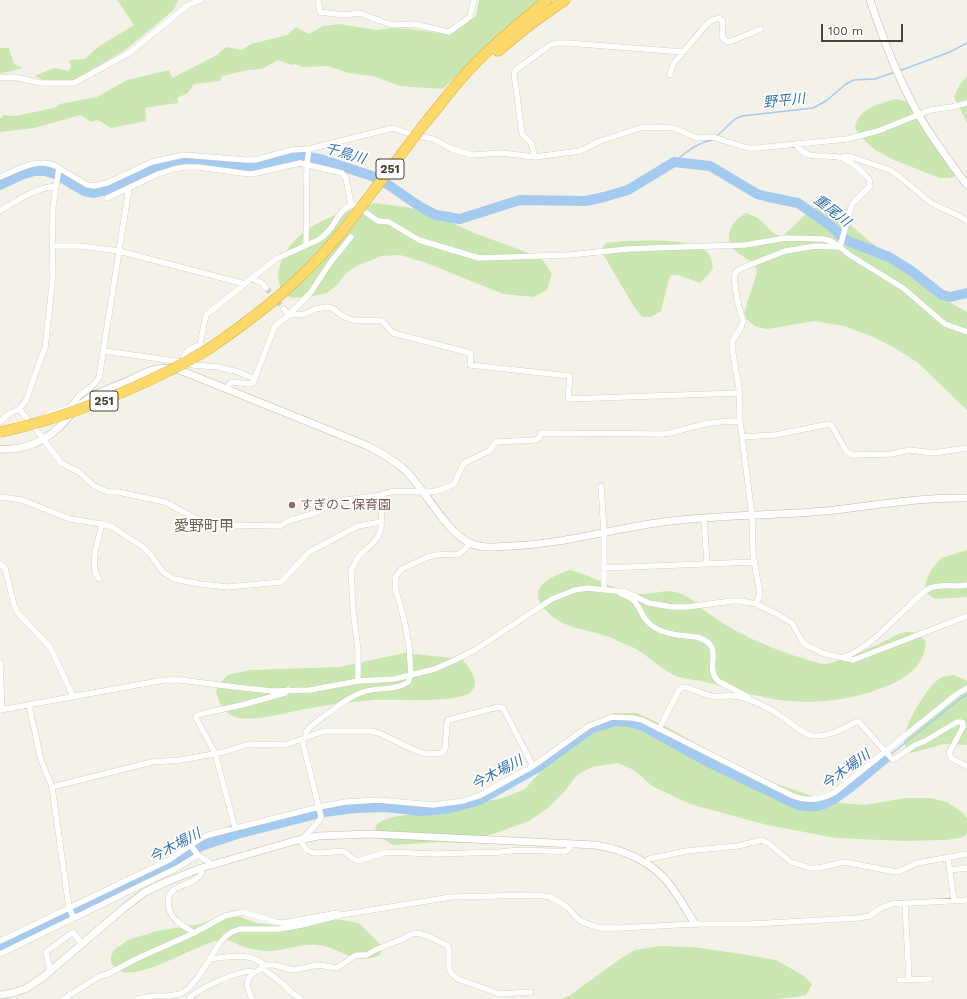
<!DOCTYPE html>
<meta charset="utf-8">
<style>
body{margin:0}
#map{position:relative;width:967px;height:999px;overflow:hidden;background:#f4f1e8;font-family:"Work Sans",sans-serif}
canvas{display:block}
.scale{position:absolute;left:821px;top:24px;width:82px;height:18px;box-sizing:border-box;border:2px solid #474236;border-top:0;padding-left:5px;font-size:12px;line-height:14px;white-space:nowrap;color:#474236;-webkit-text-stroke:3px #fff;paint-order:stroke}
</style>
<div id="map">
<canvas width="967" height="999"></canvas>
<div class="scale">100 m</div>
</div>
<script>
const context = document.querySelector('canvas').getContext('2d');
context.lineJoin = 'round';
function paint(path, color) { context.fillStyle = color; context.fill(path, 'evenodd'); }
function trace(path, color, width, dash) { context.strokeStyle = color; context.lineWidth = width; context.lineCap = dash ? 'butt' : 'round'; context.setLineDash(dash || []); context.stroke(path); }
function label(font, color, halo, rows, align = 'center') {
  context.font = font + ' "Work Sans","Noto Sans JP",sans-serif'; context.lineWidth = 3.5; context.setLineDash([]); context.textBaseline = 'middle'; context.strokeStyle = halo; context.fillStyle = color; for (const [text, x, y, turn = 0] of rows) {
    context.save(); context.translate(x, y); context.rotate((+turn || 0) * Math.PI / 180); context.textAlign = isNaN(turn) ? turn : align; if (halo) context.strokeText(text, 0, 0); context.fillText(text, 0, 0); context.restore();
  }
}
paint(new Path2D(`
 M117,0H178L174,10L125,50L74,80H43L34,76L54,68L69,71L71,66L69,60L85,59L98,47L134,25Z
 M479,0H539L480,52L443,89L400,86L373,76L348,73L328,66L303,67L295,64L291,65L278,60L262,69L248,70L222,76L220,81L194,84L188,93L177,98L178,103L145,108L146,121L111,128L98,120L91,122L81,115L34,128L0,132V119L4,115L15,116L54,108L60,104L97,97L127,80L169,70L172,78L217,55L226,47L242,50L251,44L287,35L296,27L309,34L323,26L339,24L376,30L392,28L409,29L448,34L476,16Z
 M0,48H9L14,64L23,68L0,74Z
 M967,76V123L954,97L960,84Z
 M896,99L910,102L924,115L956,168V176L949,178H940L894,160L875,150L862,138L855,128C858,108 879,104 896,99Z
 M374,203L406,207L434,214L474,233L518,249L542,259L552,274L547,290L533,297L503,294L424,262L400,255L381,256L357,266L346,273L338,284L327,293L313,296L293,298L285,295C283,291 280,287 279,283C277,274 279,265 284,256C300,223 341,213 374,203Z
 M825,206L833,210L907,273L939,296L967,312V410L917,362L893,347L873,337L844,326L814,321L767,329L756,327L747,320L744,313L757,272L755,264C748,259 737,254 732,247C723,235 735,218 746,213C750,215 755,216 759,219C767,225 772,236 783,236L807,213L815,208Z
 M622,241C643,241 693,237 708,253C711,256 712,263 713,268L708,275L700,283L678,275H671L669,279L661,311L651,317H642L633,305L603,254V247L606,243Z
 M967,550V597L935,599L927,594L925,586L927,578L931,570L941,558Z
 M570,570C592,575 620,594 641,594C660,594 668,586 688,597C694,600 699,606 704,610C712,616 721,622 729,627C757,643 788,655 819,663C820,663 824,664 825,664C835,663 868,649 879,644C896,636 911,622 926,642C924,664 912,674 892,684C854,701 809,706 768,698C747,694 727,687 706,682C698,680 688,680 679,677C664,672 651,658 636,649C629,645 621,643 614,639C591,629 560,630 544,608C541,604 537,600 538,595C538,581 559,574 570,570Z
 M404,653L462,659C468,667 481,680 472,691C462,704 392,699 374,700C353,702 331,704 311,708C292,711 249,724 233,716C223,712 219,702 216,692L218,685L228,675L250,670L340,667Z
 M953,675L966,680L967,682V745L944,744L911,753C907,749 904,746 904,740C905,724 926,688 939,679C942,676 949,676 953,675Z
 M613,713H637L667,727L732,764L777,784L830,802L864,805L906,798H930L947,802L962,812L967,818V833L964,837L947,840L903,841L836,838L767,825L690,804L652,786L634,770L617,763L592,767L577,775L564,792L549,807L529,821L493,834L461,843L439,842L393,845L375,834C374,821 383,821 393,817L503,798L525,789L575,733L589,723Z
 M221,916L240,917L257,923L280,926L303,918L334,919L359,923L382,946L380,955C354,967 341,947 317,945C300,943 285,951 268,951C262,951 254,949 247,948C239,946 230,938 221,940C197,943 138,983 118,970C116,968 113,965 111,963V956L114,950L128,940L157,931L201,924Z
 M661,946L692,947L742,954L776,960L804,976L812,984L806,995L795,997L776,999H560L569,996L620,959L635,950Z`), '#cae7b1');
trace(new Path2D(`
 M899,71L950,52L967,43
 M717,136L735,119L742,116L813,108L826,101L846,84L854,80L875,79L895,72
 M674,162C686,152 697,143 712,140
 M890,755L960,699L967,695`), '#a5caf0', 1.5);
trace(new Path2D(`
 M0,185L21,175L34,171H45L55,174L84,191L94,193L107,190L168,163L181,161L251,168L283,159L305,156L323,160L372,176L387,184L422,208L436,215L460,219L520,200L586,201L604,197L628,190L674,162L710,166L717,170L757,194L768,197L798,203L831,226L840,235L848,241L889,257L910,270L942,295L950,297L967,293
 M0,949L176,863L201,846L237,834L324,812L355,808L386,807L421,811L447,809L480,800L537,768L592,728L616,721L630,722L643,726L710,763L798,805C805,806 811,807 817,806C838,802 870,770 887,757`), '#a5caf0', 10);
trace(new Path2D(`
 M266,288L284,309`), '#d1cec4', 5.5, [5.5, 3]);
const minor = new Path2D(`
 M318,0L320,12L344,15L359,13L392,25L414,24L449,32L470,17L474,0
 M670,75L673,64L706,25L710,21L719,18L723,21L722,37L726,41L729,42L761,29
 M0,78L13,77L41,83H74L129,53L188,5L201,0
 M796,144C807,163 825,152 842,158C852,161 862,172 869,179L870,186L852,204L840,247
 M535,157L531,143L522,134L514,73L517,69L550,45L556,43H568L683,52
 M842,157L845,156L851,157L890,170L900,177L931,203L961,217L967,221
 M59,168L87,185L94,186L107,183L152,162L183,155L247,160H255L291,150L309,149L393,128L413,135L433,139L452,149L472,155L502,153L535,157L580,151L600,141L643,127L674,128L697,138L713,137L747,148H757L847,139L878,131L930,110L952,107L967,103
 M0,177C17,170 41,155 59,168L53,206L52,286L45,348L38,366L26,401L19,409L7,415L0,422
 M107,198L158,174L174,169L185,167H198L242,173L252,174L300,163L342,173L346,178L351,205
 M0,211C18,200 35,188 56,186
 M306,245L307,164L309,149
 M53,246H81L119,251L245,284
 M252,279L262,283L266,288
 M284,309L289,315L305,314L315,309L327,307L332,308L344,317L353,320L382,321L393,333L470,353L471,355L470,365L570,376L568,399L739,393
 M104,351L182,362L193,365L218,367L238,372L255,379
 M182,362L187,351L200,344L206,315L276,259L318,240C323,237 327,233 330,229C336,222 341,208 351,205L358,207L378,221L389,222L419,240L479,258L569,255L628,249L680,247L745,245L786,238L823,239L831,241L840,247L848,254L903,288L945,324L967,332
 M226,389L231,382L250,384L253,383L275,326L289,315L311,292L330,263L351,237
 M19,409L34,427L61,463L79,472L94,486L108,492H118L165,502L200,521L227,525L280,526L288,521L315,513L339,501L382,495C391,488 417,493 429,492C438,491 447,488 454,484L463,465L466,462L489,451L496,442L535,440L539,438L541,433L663,434C675,433 685,428 697,426C711,422 725,421 740,421
 M41,419L49,414L69,408L80,395L92,386L99,378L129,188
 M742,437L775,435L829,424L832,426L846,451L853,455L891,454L910,450L933,453L967,448
 M601,486L604,533V590
 M0,497L22,500L70,519L102,524L112,527L143,547L151,555L163,572L174,579L200,584L228,587L281,582L309,552L358,526L381,522
 M704,518L707,564
 M0,564L5,568L14,605L18,613L50,647L73,696
 M603,568L754,562
 M99,579C88,566 99,539 102,524
 M620,593C624,596 629,596 633,600C640,606 641,615 647,621C659,635 680,635 697,637C727,646 703,666 718,681L748,697
 M756,604L760,594L753,554L752,516L740,421L739,388L732,348L733,340L741,327L743,321L737,299L734,277L736,272L742,268L785,251L816,246L840,247
 M844,657C869,648 887,626 907,608C914,601 921,593 930,588C941,583 955,588 967,585
 M0,662L2,710
 M358,681V651L353,609L351,571L358,557L365,550L371,545L378,537L381,529L382,495
 M29,705L41,760L52,787L69,908L74,918
 M0,710L164,680H180L235,687L272,691L310,690L358,681L394,679L435,669L453,661L475,650L552,599L575,590L587,588L626,592L649,603L672,607H687L732,601H741L756,604L775,613L792,623L802,641L806,645L825,654L853,660L967,616
 M659,729L679,690L681,688L686,687C694,690 703,694 712,696C719,697 727,695 734,696C746,697 758,703 768,708C781,714 801,735 813,736C828,737 843,729 856,722H859L893,760L915,745L925,741L957,722H961L963,723V727L949,753L952,759L967,766
 M306,738V732L311,726C328,714 344,699 363,692C377,687 395,691 408,682L411,675L409,646L404,619L395,587L396,576L402,569L428,557L435,555L459,554L466,548L469,543
 M302,739L321,816C319,826 306,831 302,842C306,861 333,849 344,852C349,854 352,859 357,861L387,852L435,854L502,852C523,848 545,852 566,851L569,849L571,844
 M52,787L152,762L181,760L224,752L249,744L285,745L324,731H371L379,733L410,748L422,753L430,754L442,753L445,749L447,723L448,720L498,707L503,708L533,766
 M235,828L215,753L196,718V716L205,713L242,705L285,693L288,690
 M191,846L198,855L213,865
 M948,858L954,900
 M645,863L649,859L686,851L738,846L762,840L768,843L791,862L810,868H819L844,862L896,872L900,871L917,863L967,854
 M950,870L967,868
 M905,903L909,980
 M194,933C189,929 182,926 178,922C168,914 163,896 176,888C185,884 198,881 202,872L201,868
 M0,941L167,861C180,853 194,841 208,835L319,807L345,802L378,800L433,805L463,801L479,796L533,766L589,726L612,717L633,718L642,720L793,796C808,802 821,800 835,792L957,694L967,688
 M0,954L177,868L198,855
 M210,959C226,957 248,952 262,963V968L282,983L291,992L301,999
 M263,965H274L293,970L318,965L337,968L353,957L357,955H367L375,950L398,941L412,934L417,933L428,936L448,946L449,949V969L452,974L458,979L500,994L531,992
 M50,971L46,952L73,932L82,944
 M899,980L930,979
 M63,999L100,976L108,974L136,959L194,933L225,916L243,912L276,922L283,923L337,913
 M138,999L153,996H168L180,994L189,988L199,976L219,944L225,937L232,932L240,929H279L302,925L341,915L451,897L537,895L550,897L566,906L579,920L587,924L601,928H619L695,924H752L858,918L870,916L879,909L891,904L967,900
 M189,999C197,989 243,968 254,972
 M252,999C248,990 243,980 254,973C257,971 259,970 262,968`);
const tertiary = new Path2D(`
 M870,0C883,39 897,77 917,112C932,138 949,161 967,185
 M0,449C21,451 44,442 59,427C67,420 74,410 82,403C95,393 109,389 123,383C135,378 145,371 157,369C166,367 174,369 182,371L368,446C382,453 395,461 406,471C425,490 447,533 470,543C483,549 497,547 511,546C566,544 617,527 671,521C725,514 781,516 835,510C879,505 922,497 967,498
 M0,995L12,993L25,989L42,978L124,908L145,892L166,882L201,868L294,841L318,836L371,834L595,845C623,849 653,862 670,885C679,897 687,911 695,924`);
const motorway = new Path2D(`
 M498,51L531,24L565,0
 M425,123C437,109 448,94 460,80C486,50 517,25 547,0
 M201,354C261,314 312,273 355,215`);
trace(minor, '#bfbaaa', 6);
trace(tertiary, '#bfbaaa', 8);
trace(motorway, '#dcaf39', 11);
trace(minor, '#fff', 5.5);
trace(tertiary, '#fff', 7);
trace(motorway, '#fcd96a', 10);
const motorwayBridge = new Path2D(`
 M355,215L425,123
 M0,432C71,417 137,389 201,354`);
trace(motorwayBridge, '#dcaf39', 11, []);
trace(motorwayBridge, '#fcd96a', 10);
for (const [x, y, r, color] of [
 [292,505,4,"#8d6e63"]
]) { const dot = new Path2D(); dot.arc(x, y, r, 0, 2 * Math.PI); context.fillStyle = color; context.fill(dot); trace(dot, '#fff', 1.5); }
for (const [x, y, w] of [
 [390,169,28],
 [104,401,28]
]) { const box = new Path2D(); box.roundRect(x - w / 2, y - 10, w, 20, 3); context.fillStyle = '#fff'; context.fill(box); trace(box, '#474236', 1); }
label('bold 12px', '#474236', null, [
 ["251",390,169],
 ["251",104,401]
]);
label('13px', '#785e54', '#fff', [
 ["すぎのこ保育園",300,505]
], 'left');
label('italic 14px', '#3070b2', '#fff', [
 ["野平川",784,101,-6],
 ["千鳥川",345,154,16],
 ["重尾川",832,211,38],
 ["今木場川",846,770,-36],
 ["今木場川",497,773,-28],
 ["今木場川",175,846,-28]
]);
label('15px', '#6a614e', '#fff', [
 ["愛野町甲",204,527]
]);
</script>
